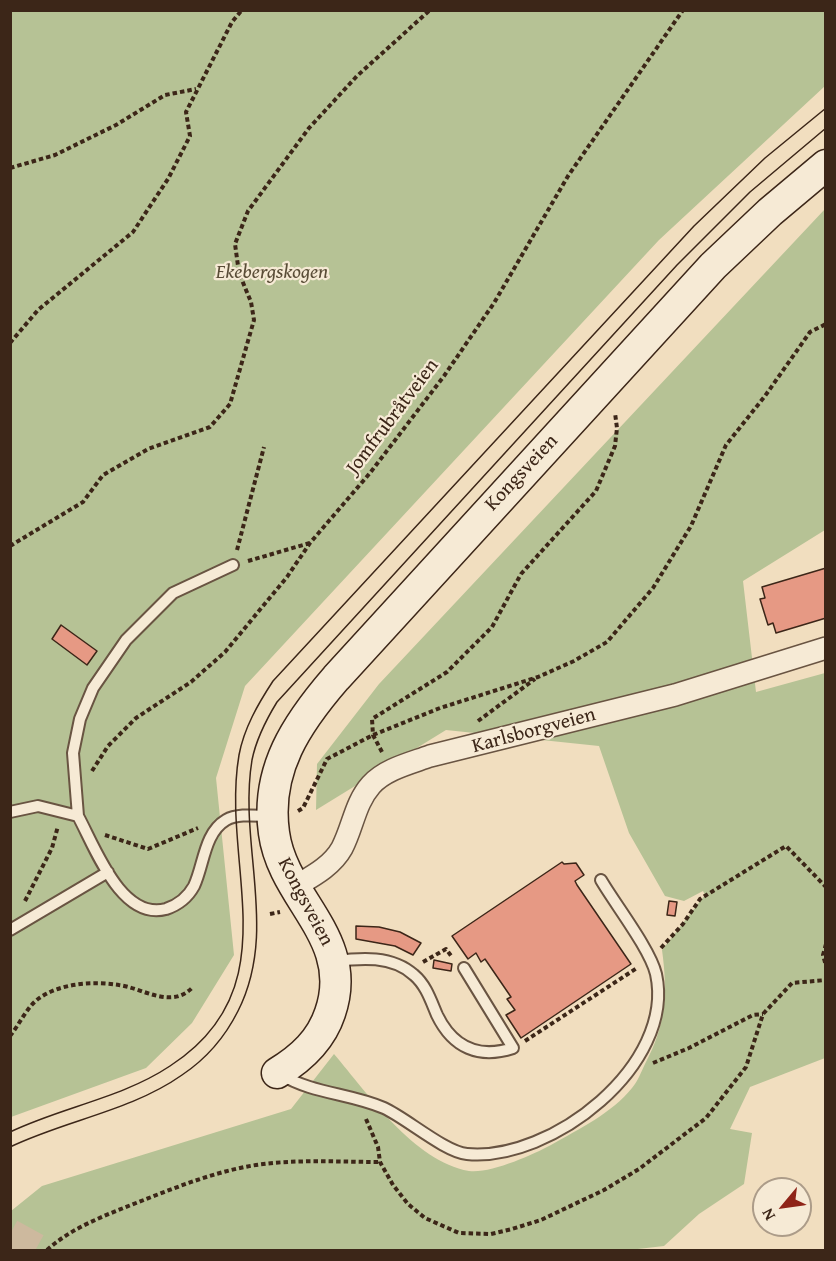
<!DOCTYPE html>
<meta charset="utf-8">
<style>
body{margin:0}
#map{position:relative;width:836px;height:1261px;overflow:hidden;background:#f1debf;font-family:"Gentium Book Plus",serif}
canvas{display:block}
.frame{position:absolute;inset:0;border:12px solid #3c2618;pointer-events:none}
.north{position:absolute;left:752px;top:1177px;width:60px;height:60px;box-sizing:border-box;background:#f6ead5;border:2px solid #ac9c89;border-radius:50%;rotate:241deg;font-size:16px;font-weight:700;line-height:24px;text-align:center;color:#3c2618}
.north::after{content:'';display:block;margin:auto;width:21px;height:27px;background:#8f2418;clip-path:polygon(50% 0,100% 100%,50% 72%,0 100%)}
</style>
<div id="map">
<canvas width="836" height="1261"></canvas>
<div class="frame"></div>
<div class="north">N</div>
</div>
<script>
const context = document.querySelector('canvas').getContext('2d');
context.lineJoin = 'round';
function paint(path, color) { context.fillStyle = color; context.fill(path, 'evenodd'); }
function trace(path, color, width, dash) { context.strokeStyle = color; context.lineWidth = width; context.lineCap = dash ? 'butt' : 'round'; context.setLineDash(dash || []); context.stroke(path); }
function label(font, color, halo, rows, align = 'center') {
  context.font = font + ' "Gentium Book Plus",serif'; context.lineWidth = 4.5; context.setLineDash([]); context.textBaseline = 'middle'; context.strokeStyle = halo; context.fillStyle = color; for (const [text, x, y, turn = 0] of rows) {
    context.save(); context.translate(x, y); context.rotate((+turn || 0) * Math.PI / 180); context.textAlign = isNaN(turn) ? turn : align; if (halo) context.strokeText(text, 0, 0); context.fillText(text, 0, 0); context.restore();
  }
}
paint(new Path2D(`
 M11,11H825V86L659,240L245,686L216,778L234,955L192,1023L146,1068L11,1117Z
 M825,209V530L743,581L756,692L825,673V1058L750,1087L730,1129L752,1133L744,1184L699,1214L664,1246L629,1250H11V1211L42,1186L291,1109L334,1054C368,1094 414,1161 469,1171C490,1174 532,1155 551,1145C579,1129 612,1113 632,1088C638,1081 641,1072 645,1064C666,1025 668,993 662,950L705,895L703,891L684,901L665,896L629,833L599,746L446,730L316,810L317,764L379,684Z`), '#b6c295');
const building = new Path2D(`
 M826,568V618L776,633L773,623L768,625L760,599L765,598L762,587Z
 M61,625L97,651L87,665L52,639Z
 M562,862L564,864L576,863L584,875L575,881L577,885L631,964L521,1038L506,1015L515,1010L507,999L511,997L485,959L481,962L476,953L468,959L452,936Z
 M669,901L677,902L675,916L667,915Z
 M356,926L379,927L400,932L421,943L413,955L395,946L356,939Z
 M434,960L452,964L451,971L433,968Z`);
paint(building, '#e69984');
trace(building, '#3c2618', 1.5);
trace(new Path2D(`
 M10,1234L39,1250`), '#cdb99e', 30, [30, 15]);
const service = new Path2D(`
 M10,812L38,806L78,816C95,847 121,921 166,909C178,905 188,897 194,886C204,865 204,833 226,820C238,813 258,816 272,816
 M78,816L73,753L80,719L93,688L126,640L173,593L233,565
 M10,930L108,872
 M334,961C361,958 392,955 414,975C426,985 431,1001 437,1015C453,1048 479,1059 513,1048L464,968
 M280,1074C313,1094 349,1093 384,1108C406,1118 445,1152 467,1154C551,1162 676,1065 656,974C650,949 615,904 601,880`);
const minor = new Path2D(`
 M296,886C313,876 332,866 342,848C353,827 355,803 371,785C385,769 411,763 430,756L675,695L826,648`);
const secondary = new Path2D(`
 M277,1073C302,1058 321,1040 330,1013C356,938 283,900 274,833C265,770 297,723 336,678L713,266L770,212L826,165`);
trace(service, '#695442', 14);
trace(minor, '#695442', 24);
trace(secondary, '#3c2618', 33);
trace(new Path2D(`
 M10,168L55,155L116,125L165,95L196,89
 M10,343L38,310L133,232L168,179L190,136L186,112L232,22L242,10
 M10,546L83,502L103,475L148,449L210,427L230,404L254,320L251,302L239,273L235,244L248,211L309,128L357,76L430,10
 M237,550L264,447
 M248,561L310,543
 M478,721L535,679
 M382,752L373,735L372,719L447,672L492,627L521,574L596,491L615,446L617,428L615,413
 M92,771L108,746L136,718L191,682L225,652L287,577L310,543L370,473L444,376L494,303L568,176L683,10
 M298,811L303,808L327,759L373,735L440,708L538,677L574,661L607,642L653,588L691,526L726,445L765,396L810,332L826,324
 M105,835L148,849L198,828
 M25,901L52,848L58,826
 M270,914L280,912
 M826,944L823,955L826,966
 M661,948L683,924L700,899L786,846L826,887
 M423,962L446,949L452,957
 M10,1036C19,1025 27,1007 38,999C60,983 93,981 119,985C143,988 171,1010 193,987
 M525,1041L637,968
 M653,1063L689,1048L753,1015L763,1014
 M366,1119L378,1147L380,1162L393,1185L408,1204L425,1218L459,1233L491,1234L512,1229L541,1220L604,1190L639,1169L706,1118L746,1067L763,1014L792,983L826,980
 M47,1250C70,1229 101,1217 131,1205C172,1189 212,1172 256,1165C296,1159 339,1162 380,1162`), '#3c2618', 4, [4.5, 3]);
trace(service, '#f6ead5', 10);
trace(minor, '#f6ead5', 21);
trace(secondary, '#f6ead5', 30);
trace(new Path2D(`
 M10,1132C62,1107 122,1098 170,1066C292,987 220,866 239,755C244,728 258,704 273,681L694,226L765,158L826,108
 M10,1147C66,1120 131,1111 182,1075C206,1059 225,1037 238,1011C279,930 238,845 252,760C256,740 266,720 277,702L677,265L750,192L826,128`), '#3c2618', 1.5);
label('italic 20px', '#5a4d37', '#f6ead5', [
 ["Ekebergskogen",272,273]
]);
label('20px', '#3c2618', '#f6ead5', [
 ["Jomfrubråtveien",393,417,-53],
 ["Kongsveien",522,473,-47],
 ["Karlsborgveien",534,731,-15],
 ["Kongsveien",305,902,62]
]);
</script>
